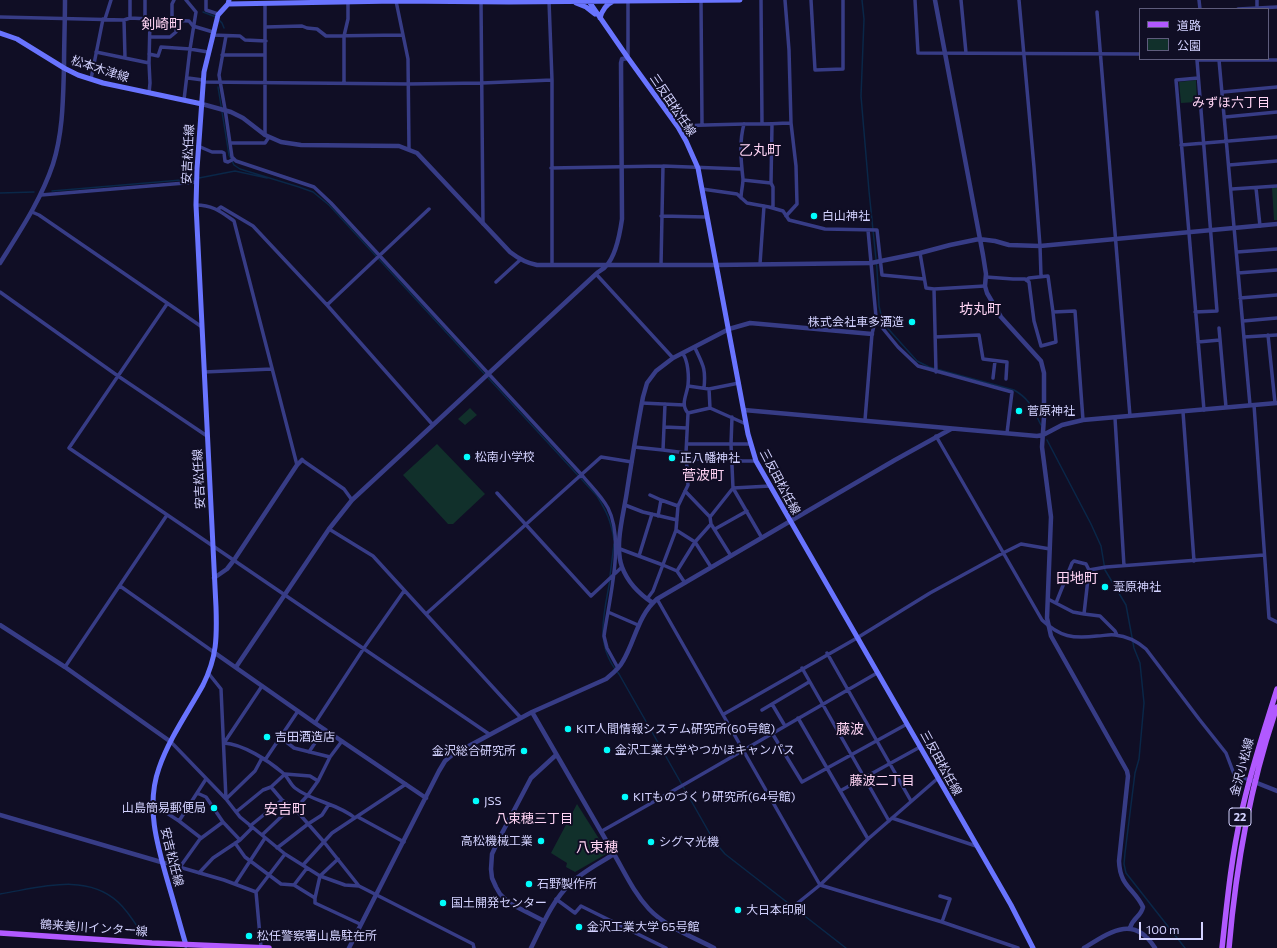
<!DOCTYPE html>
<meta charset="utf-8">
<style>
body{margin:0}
#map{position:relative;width:1277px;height:948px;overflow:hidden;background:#100e25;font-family:Commissioner,"Noto Sans JP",sans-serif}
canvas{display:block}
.legend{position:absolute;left:1139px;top:8px;width:130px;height:52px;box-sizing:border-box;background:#100e25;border:1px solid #5e5c7c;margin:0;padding:5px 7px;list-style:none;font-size:12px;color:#d3d2ff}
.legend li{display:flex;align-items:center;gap:8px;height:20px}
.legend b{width:20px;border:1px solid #5e5c7c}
.scale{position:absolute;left:1139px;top:922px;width:64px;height:18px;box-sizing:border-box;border:2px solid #d3d2ff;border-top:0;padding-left:5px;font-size:12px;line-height:14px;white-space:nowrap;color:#d3d2ff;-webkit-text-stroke:3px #100e25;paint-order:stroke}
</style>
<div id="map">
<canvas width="1277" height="948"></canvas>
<ul class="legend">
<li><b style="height:5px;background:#b159ff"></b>道路</li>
<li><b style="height:11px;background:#11302b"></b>公園</li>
</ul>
<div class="scale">100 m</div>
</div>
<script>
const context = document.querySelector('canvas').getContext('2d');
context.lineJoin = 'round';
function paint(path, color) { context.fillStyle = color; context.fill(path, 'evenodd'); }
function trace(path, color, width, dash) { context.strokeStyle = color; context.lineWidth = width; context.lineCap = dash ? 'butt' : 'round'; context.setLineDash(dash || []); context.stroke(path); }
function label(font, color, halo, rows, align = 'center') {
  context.font = font + ' Commissioner,"Noto Sans JP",sans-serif'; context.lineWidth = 4; context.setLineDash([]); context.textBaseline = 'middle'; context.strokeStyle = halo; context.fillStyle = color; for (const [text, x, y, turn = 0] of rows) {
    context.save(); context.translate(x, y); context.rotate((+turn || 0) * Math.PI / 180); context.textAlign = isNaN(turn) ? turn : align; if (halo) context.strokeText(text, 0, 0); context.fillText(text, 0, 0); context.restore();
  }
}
paint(new Path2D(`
 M1196,80L1197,102L1181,103L1179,82Z
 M1272,188H1277V220H1274Z
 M470,408L477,415L465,425L458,419Z
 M437,444L485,494L453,524H448L403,475Z
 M577,804L608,853L575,872L566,867L567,863L551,853Z`), '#11302b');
trace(new Path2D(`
 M862,0L864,19L861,96L869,191L877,269L879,306L883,323L917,361L929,367L1014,390C1030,399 1033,409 1041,425
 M203,12L216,17
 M219,20L222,23L224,28
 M218,87L229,155L234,165L240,169L299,187L313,192L329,205L597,496C607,512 611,521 614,540
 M199,178L235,171L267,178
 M52,191L193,179
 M0,193L34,192
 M1047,440L1091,524L1101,546L1105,570L1126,605L1134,648L1140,663L1144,703L1139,759L1135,773L1125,853L1124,864L1126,873L1185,948
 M610,576L614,544
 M610,580C604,614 594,645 619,674L714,841L725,854L846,948
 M0,894C38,888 86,872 118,902C128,911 135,923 142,934`), '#0a2748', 1.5);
trace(new Path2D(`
 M206,0V10L218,14
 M397,0L396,1L408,59L409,149
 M761,0L762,124
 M811,0L815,70L843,69V0
 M915,0L918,53L1140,54
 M961,0L966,53
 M1019,0L1034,167L1040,246L1041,276
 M1199,0L1200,9
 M1257,0V8
 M481,1L483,224
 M549,1L552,80V265
 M701,1L702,124
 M1238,9L1277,7
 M1097,12L1130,416
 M0,17L124,20L130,18L189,21L193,26L213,32
 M130,18V0
 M105,19L111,0
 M145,19V0
 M124,20L125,58
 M172,20V4L174,0
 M266,27L302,26L307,28L317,29L326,36L403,35
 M212,35L240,36L245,40L266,41
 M226,36L219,75L225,109L232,157L236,161L314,187L331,203L581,474C590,485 601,495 608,508C625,541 609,600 604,636L607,648L618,668
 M150,37H170L176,32V20
 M96,52L149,63
 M149,54L158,56L161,47L190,49L208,52
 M222,55H265
 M628,57V1
 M1219,60L1250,405
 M188,78L203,80
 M1198,78L1176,80L1204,410
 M91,79L103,19
 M203,82L408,84L482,83L552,80
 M344,83V36L348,19V3
 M1223,92L1277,87
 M149,93L150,83L149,63L150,20
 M184,100L190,49L196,12L186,0
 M1225,117L1277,112
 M772,124L771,183L773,187V208
 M678,127C716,123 753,125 791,123L789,50L785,0
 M265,135V3
 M230,143H265L269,137
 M1181,145L1277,137
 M198,146L212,152H222L224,153L225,161L228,162L234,159
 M1229,165L1277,161
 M551,168L663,166L741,169
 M743,180L771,183
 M1256,188L1260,226
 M702,189L737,194L747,203L769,207L783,211L789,220L825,229L877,230L882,275L924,279
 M1232,189L1277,186
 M41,195L197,182
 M741,198C741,192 743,185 743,179C741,161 739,142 744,124
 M196,205C213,205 221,212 234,221L297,465
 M217,210L221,207L253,226L327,305L433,425
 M32,212L39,215L202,327
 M661,216L706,217
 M786,216L797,204L796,166L791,123
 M1237,252L1277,249
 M920,253L926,288L934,289L985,286
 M760,264L764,206
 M661,265L663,166
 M1238,273L1277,270
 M596,274L673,358
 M986,277L1013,279H1025L1029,282L1034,321L1041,346L1056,342L1053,312L1048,276L1029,278L1026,280
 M496,282L520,260
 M934,289L936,372
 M0,292L118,376L207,436
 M1240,298L1277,295
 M167,304L69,448L489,734
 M327,305L379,256L429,209
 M1053,312L1075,311L1083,420
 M1195,312L1217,311L1197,60H1277
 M876,317L880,325L898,347L918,366L1012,392L1007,433
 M1243,321L1277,318
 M1219,328L1226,407
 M1268,335L1275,403
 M935,337L979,335L983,359L1007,362L1006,379
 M1244,337L1277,335
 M1198,342L1220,340
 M695,348C703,365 706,368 704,388
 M204,372L272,369
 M993,378L995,361
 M688,386L709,389L739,383
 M709,389L710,408
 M642,403L684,405
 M1254,405L1269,618L1277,622
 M1183,412L1194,561
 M688,413L710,408L746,424
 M1115,418L1124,566
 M865,420L872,334L876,317L868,230
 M664,427L687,428
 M936,436L1042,620C1060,637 1073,639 1097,636C1103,636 1109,634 1115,635C1126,636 1138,642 1146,649L1199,719L1226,753L1234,774L1249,780
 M687,444H750
 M634,447L663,450L686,453
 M663,450L665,404
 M687,459H732L742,461H756
 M302,460L344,489L352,500
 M685,491L710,517
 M497,493L591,596L622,567
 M650,495L661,500L658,516
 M661,500L678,506
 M625,505L643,512L677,520
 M711,524L731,556
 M329,529L373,556L521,718
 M715,529L747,511
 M676,530L695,542L711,567
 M762,538L733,488L770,486
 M620,549L663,565L677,571L685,583
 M639,556L652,514
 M677,571L695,542L711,524L710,517L733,488L731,444L732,417
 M120,586L215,653
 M647,599L653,591L676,530L678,506L688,485L686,453L688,413C680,404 687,395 688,385C689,376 688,361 683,354
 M657,599L820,885L942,922L1018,948
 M1048,599L1073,612L1084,614
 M1056,603L1072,563L1074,561L1086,564L1089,570
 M608,612L638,625
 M426,614L601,457L632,462
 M1117,635L1115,631L1100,616L1084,614L1089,570L1106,567L1264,555
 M827,653L911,801
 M65,667L167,515
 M802,668L889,821
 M209,674L221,689L226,799
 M772,704L785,726
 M762,710L809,682
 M724,714L857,638L930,593L1003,553L1021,544L1050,549
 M798,718L868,839
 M315,723L364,648L404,591
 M772,733L802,782L907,724
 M280,737L294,748L330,757
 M171,742L226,799L240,817L285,854L320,876L345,885L359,886L473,944L474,948
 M224,743C243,744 269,761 283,773C288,777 290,784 295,788C313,802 337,803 355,818
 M224,743L262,686
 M309,752L324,729
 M265,760L298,711
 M271,787L282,800L295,809L324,842L359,886
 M840,791L920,747
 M197,793L206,797L223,822L240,840
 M226,799L255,771L262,758
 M153,804L179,821L201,838
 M236,812L263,790L271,787L285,774L310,776L318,781
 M358,817L404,842
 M892,818L976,846
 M179,821L206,779
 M250,826L282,800
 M602,831L685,784L877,673
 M262,835L282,816L295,809L308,795L318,781L330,757L342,741
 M235,843L245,857L281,884L294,885L315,898V903L360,924
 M277,848L308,824L322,815L329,804
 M162,862L224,880L256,892
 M303,865L332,833L406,784
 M180,867L200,839L223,822
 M199,873L213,858L240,840L252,828
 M235,884L265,838
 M294,885L307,868
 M940,896L950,899L942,922
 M315,898L320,876L338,859
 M556,899L575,913L581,906L666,948
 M789,910L820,885L868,839L937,779
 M261,947L256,892L285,854`), '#373c86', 3.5);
trace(new Path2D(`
 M935,0L983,255L986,274L985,286L987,293L1001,317L1041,361L1044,373V417L1042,447L1051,517L1047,618L1051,636L1127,771L1128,776L1119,861C1120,887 1134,888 1143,907C1141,917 1133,917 1130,928
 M202,104L231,112L243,118L265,135L281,142L301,145L399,146L417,153L510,252C519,259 526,263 537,265H716L871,263L920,253L950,245L979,239L995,241L1009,245L1040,246L1277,224
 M0,263C20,231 41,200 53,164C63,132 63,100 64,67C64,45 65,22 65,0
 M744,410L1037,436L1043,435L1062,425L1083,420L1277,403
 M214,578L227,569L234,560L297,465L302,460
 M653,603C639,594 628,583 622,567C614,545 624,513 627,491C632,459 637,428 643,397L647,383L656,371L673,358L729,329L750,323L872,334
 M0,625L65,667L171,742
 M215,653L315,723L426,798
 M236,667L329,529L352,500L596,274C599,271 604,269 606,266C616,256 620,233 622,219L621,63L622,59L628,58
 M532,712L614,854
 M1252,781L1277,791
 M0,815L161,862
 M544,921L509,903L500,894L496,887L492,878L491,869L492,854L501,835L531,778L556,755
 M349,948L439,771L445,761L452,755L532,712L606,679C612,674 619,669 623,661C635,641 638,615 657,599L895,460L951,429
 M531,948C542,926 552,901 570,884C582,872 600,863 614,854C625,873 634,893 649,909C666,927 693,937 714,948
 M1084,948C1110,932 1134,914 1155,948`), '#373c86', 4.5);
trace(new Path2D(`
 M588,0L628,58L678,127L686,141L698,168L748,434L756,461L1011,905L1033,948
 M576,3L586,7L595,14
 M228,4L396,1L509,2L740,0
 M600,18C602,11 605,5 612,2
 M0,33L17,39L64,68L78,75L103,83L202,104
 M186,945C180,925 175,906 169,886C158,848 145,807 159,768C169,739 188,712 203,685C217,657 217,637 216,607L196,205L197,169L204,72L218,15L228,4L229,0`), '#6974ff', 5);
trace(new Path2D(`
 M0,933L152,943L269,948
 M1222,948C1227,903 1231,859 1241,815C1250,772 1264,731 1277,689
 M1229,948C1236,866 1250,785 1277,707`), '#b159ff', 5.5);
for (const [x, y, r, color] of [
 [814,216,4,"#00fdfd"],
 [912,322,4,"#00fdfd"],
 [1019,411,4,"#00fdfd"],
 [467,457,4,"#00fdfd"],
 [672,458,4,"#00fdfd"],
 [1105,587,4,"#00fdfd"],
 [568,729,4,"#00fdfd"],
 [267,737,4,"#00fdfd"],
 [607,750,4,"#00fdfd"],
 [524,751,4,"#00fdfd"],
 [625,797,4,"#00fdfd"],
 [476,801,4,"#00fdfd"],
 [214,808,4,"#00fdfd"],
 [541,841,4,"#00fdfd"],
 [651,842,4,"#00fdfd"],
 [529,884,4,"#00fdfd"],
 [443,903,4,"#00fdfd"],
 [738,910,4,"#00fdfd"],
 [579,927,4,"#00fdfd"],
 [249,936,4,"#00fdfd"]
]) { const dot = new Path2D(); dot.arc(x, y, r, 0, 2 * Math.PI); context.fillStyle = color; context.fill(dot); trace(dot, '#100e25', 1.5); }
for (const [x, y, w] of [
 [1240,817,22]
]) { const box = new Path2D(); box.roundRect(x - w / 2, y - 9, w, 18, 3); context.fillStyle = '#100e25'; context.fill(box); trace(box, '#d3d2ff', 1); }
label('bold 11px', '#d3d2ff', null, [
 ["22",1240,817]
]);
label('12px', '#d3d2ff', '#100e25', [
 ["松本木津線",100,69,18],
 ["三反田松任線",673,105,56],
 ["安吉松任線",188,154,-87],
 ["安吉松任線",199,479,-93],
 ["三反田松任線",780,482,62],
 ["三反田松任線",941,763,61],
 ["金沢小松線",1242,767,-75],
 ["安吉松任線",172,857,76],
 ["鶴来美川インター線",94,928,4]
]);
label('12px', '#d3d2ff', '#100e25', [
 ["白山神社",822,216],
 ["株式会社車多酒造",904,322,"right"],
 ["菅原神社",1027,411],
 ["松南小学校",475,457],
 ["正八幡神社",680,458],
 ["葦原神社",1113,587],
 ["KIT人間情報システム研究所(60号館)",576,729],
 ["吉田酒造店",275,737],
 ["金沢工業大学やつかほキャンパス",615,750],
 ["金沢総合研究所",516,751,"right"],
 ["KITものづくり研究所(64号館)",633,797],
 ["JSS",484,801],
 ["山島簡易郵便局",206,808,"right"],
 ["高松機械工業",533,841,"right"],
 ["シグマ光機",659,842],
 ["石野製作所",537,884],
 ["国土開発センター",451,903],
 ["大日本印刷",746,910],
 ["金沢工業大学 65号館",587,927],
 ["松任警察署山島駐在所",257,936]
], 'left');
label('13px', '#ffd4f4', '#100e25', [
 ["みずほ六丁目",1231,103],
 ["藤波二丁目",882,781],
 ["八束穂三丁目",534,819]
]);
label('14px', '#ffd4f4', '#100e25', [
 ["剣崎町",162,24],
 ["乙丸町",760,150],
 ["坊丸町",980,309],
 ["菅波町",703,475],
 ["田地町",1077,578],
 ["藤波",850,729],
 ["安吉町",285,809],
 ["八束穂",597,847]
]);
</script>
